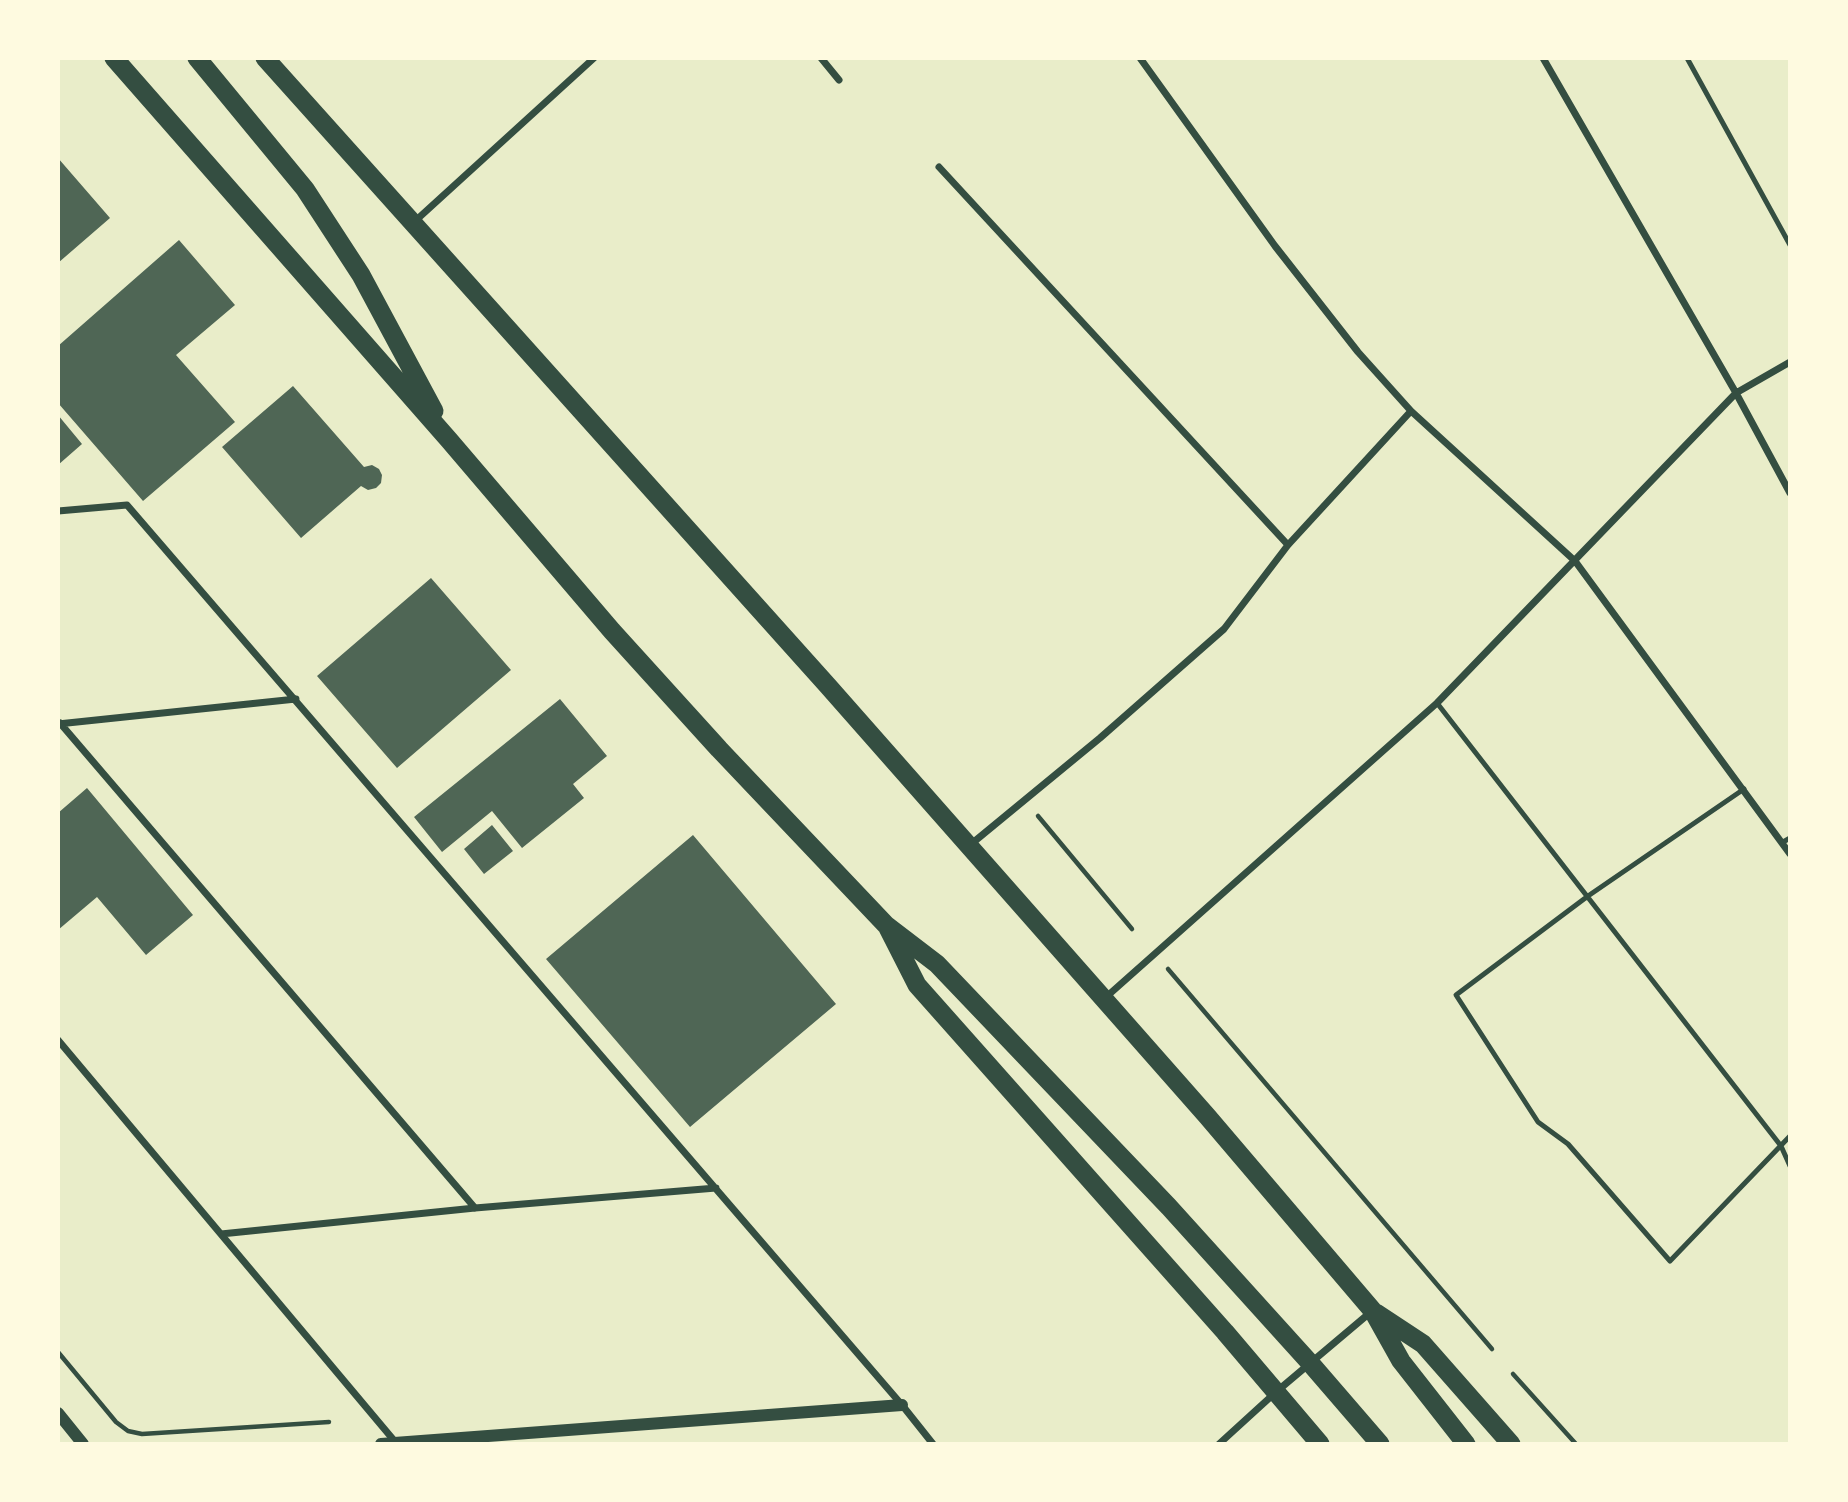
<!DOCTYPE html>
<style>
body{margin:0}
#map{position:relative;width:1848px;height:1502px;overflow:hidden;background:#e9edc9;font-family:"IBM Plex Serif",serif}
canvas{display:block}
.frame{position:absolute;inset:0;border:60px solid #fefae0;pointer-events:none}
</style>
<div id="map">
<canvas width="1848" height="1502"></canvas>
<div class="frame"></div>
</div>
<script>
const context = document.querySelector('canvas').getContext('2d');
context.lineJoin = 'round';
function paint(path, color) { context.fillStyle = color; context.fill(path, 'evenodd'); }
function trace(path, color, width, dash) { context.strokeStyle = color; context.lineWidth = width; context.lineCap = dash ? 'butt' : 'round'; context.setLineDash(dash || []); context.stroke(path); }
paint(new Path2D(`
 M58,158L110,218L58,263Z
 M179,240L235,305L176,355L235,422L143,501L58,403V346Z
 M293,386L364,467L372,465L379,469L382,475L381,483L376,488L368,490L361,486L301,538L222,447Z
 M58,415L82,444L58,465Z
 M431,578L511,670L397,768L317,676Z
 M560,699L607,756L573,784L584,798L522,848L492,811L442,852L414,817Z
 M87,788L193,915L146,955L97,897L58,930V813Z
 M492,825L513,851L484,874L464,849Z
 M693,835L836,1004L690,1127L546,959Z`), '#4f6655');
trace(new Path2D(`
 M1038,816L1132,929
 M1168,969L1492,1349
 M58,1352L116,1422L128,1431L142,1434L329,1422
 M1513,1374L1576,1444`), '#344e41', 4.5);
trace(new Path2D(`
 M1687,58L1790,245
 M1437,703L1781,1146L1790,1166
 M1744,789L1588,896L1456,995L1538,1122L1568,1144L1670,1261L1790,1136
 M1783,842L1790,838`), '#344e41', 5);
trace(new Path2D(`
 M821,58L839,80
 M1140,58L1275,246L1358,352L1411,411L1575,561L1790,854
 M1543,58L1736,393L1790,493
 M939,167L1288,545
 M413,223L594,58
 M58,511L127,505L902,1405L933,1444
 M60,723L475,1208
 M58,724L296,699
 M970,845L1100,738L1224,629L1288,545L1411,411
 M1105,998L1437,703L1736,393L1790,362
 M58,1040L397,1444
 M221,1234L475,1208L716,1188
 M1219,1444L1276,1392L1372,1311`), '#344e41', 7);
trace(new Path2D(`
 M58,1413L83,1444
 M381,1444L902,1405`), '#344e41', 12);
trace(new Path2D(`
 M114,58L449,440L612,631L719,749L886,925L937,964L1169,1207L1311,1364L1380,1444
 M197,58L305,189L361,275L434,411
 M265,58L828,686L1207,1116L1373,1311L1401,1361L1466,1444
 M888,928L917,985L1225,1332L1320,1444
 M1376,1313L1423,1344L1511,1444`), '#344e41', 19);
</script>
